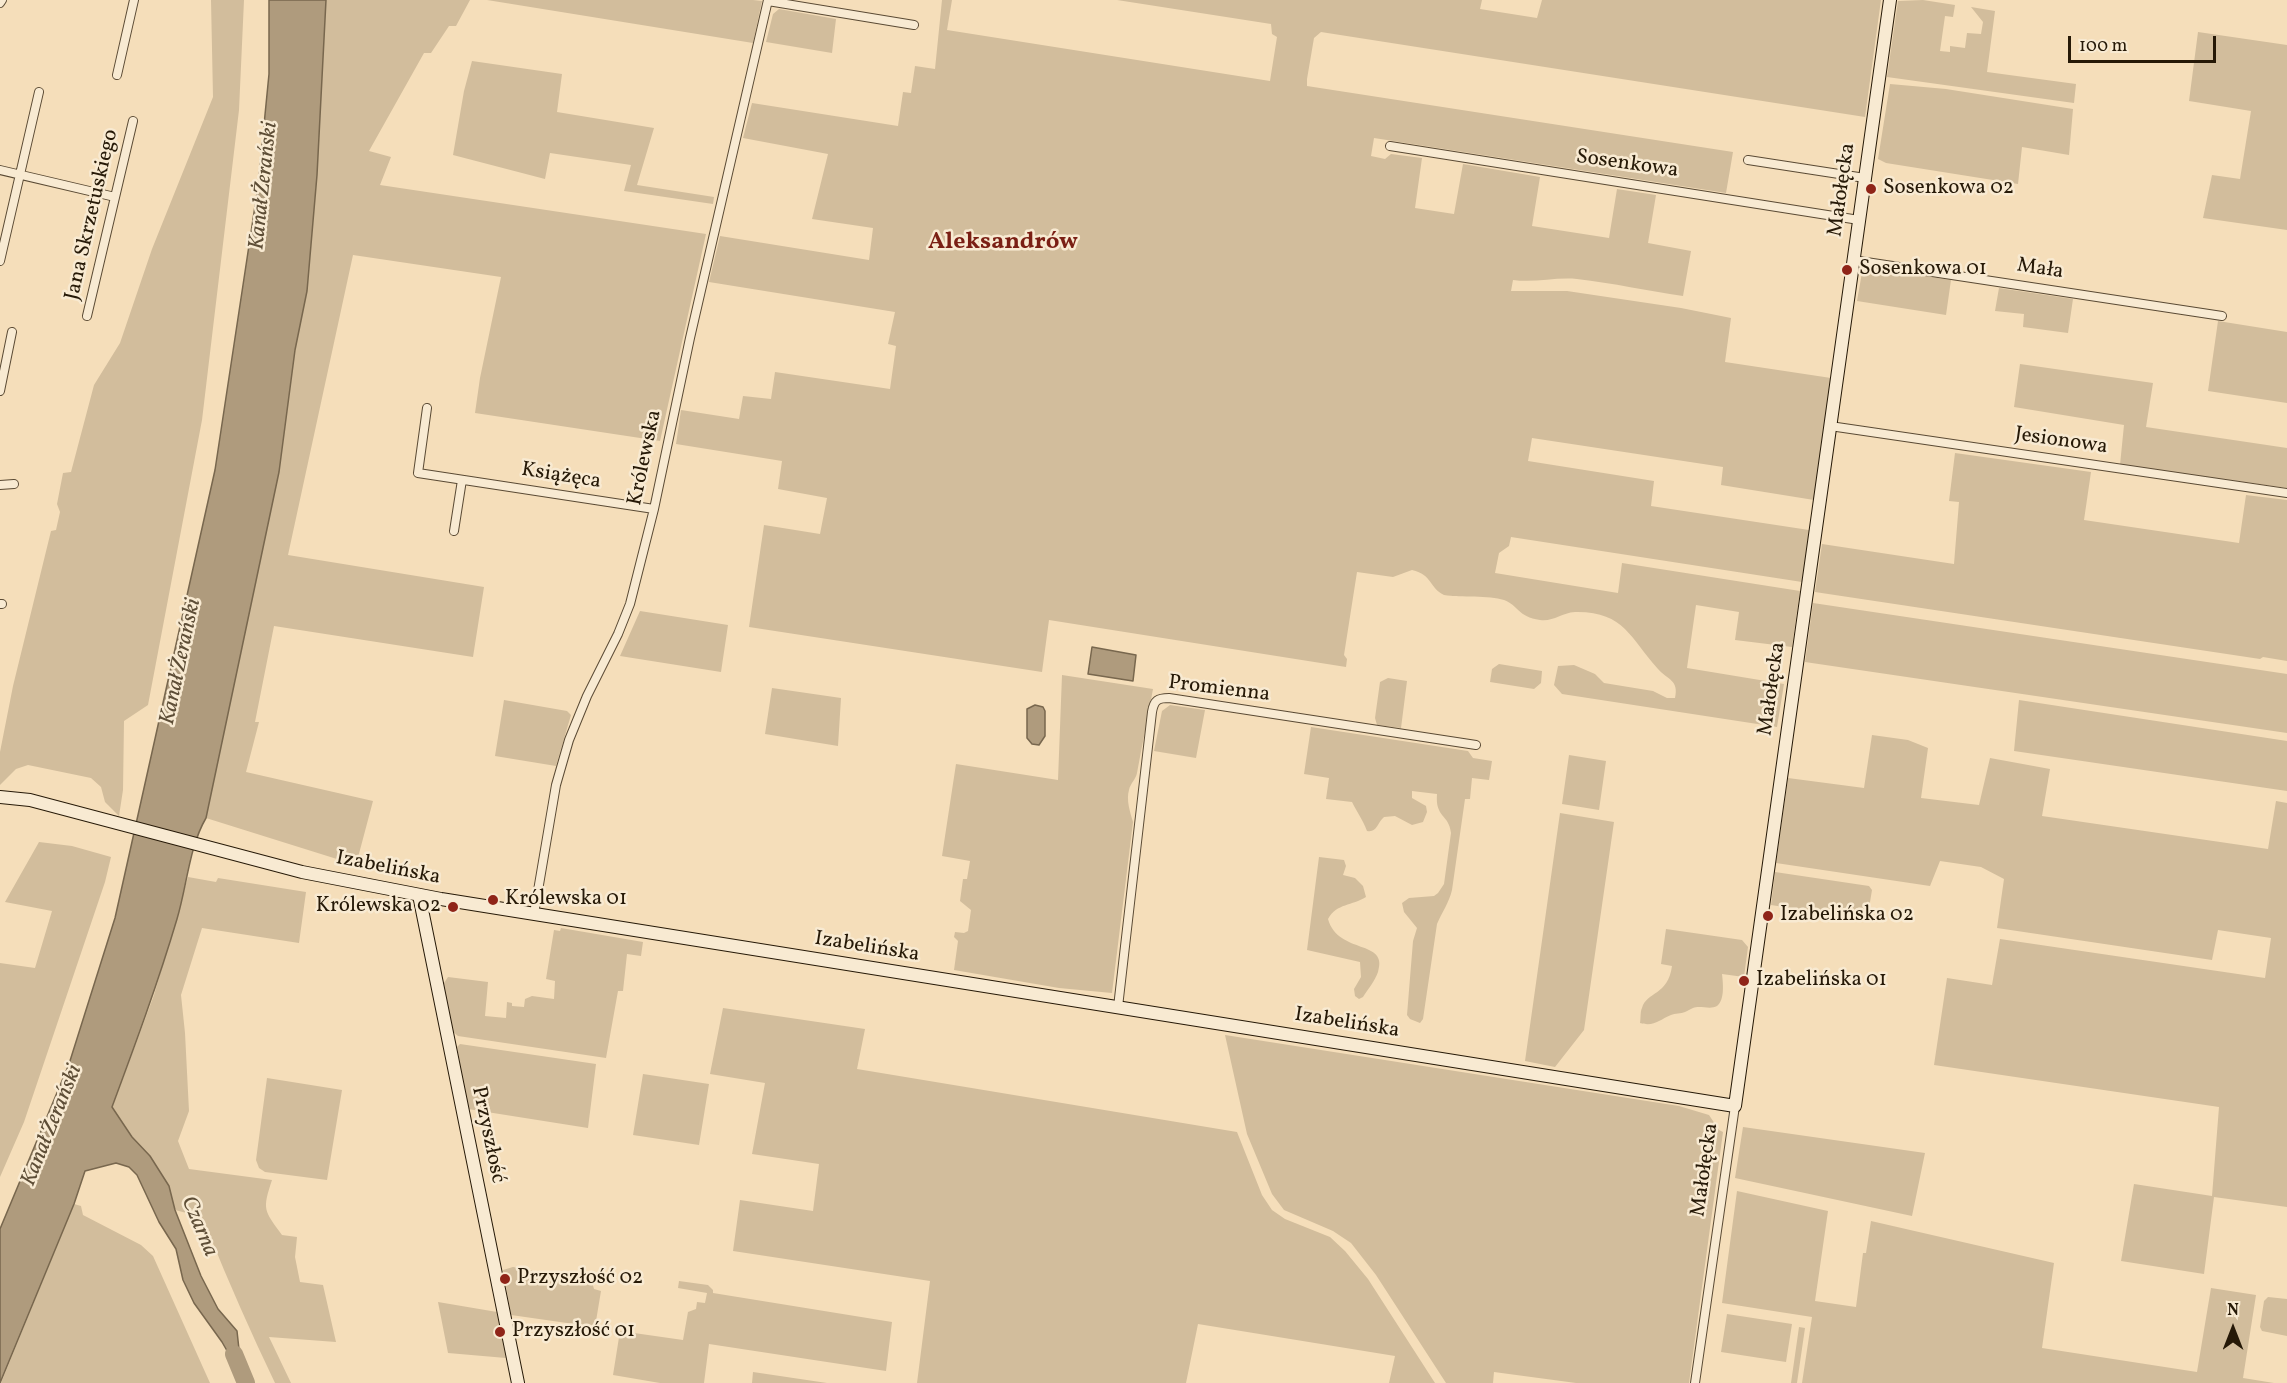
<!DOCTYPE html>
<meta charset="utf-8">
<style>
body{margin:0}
#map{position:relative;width:2287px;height:1383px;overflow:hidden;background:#f5deba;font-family:Vollkorn,serif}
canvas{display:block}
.north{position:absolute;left:2203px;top:1299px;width:60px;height:60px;-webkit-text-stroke:4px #f8ead2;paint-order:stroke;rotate:0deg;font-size:16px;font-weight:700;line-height:24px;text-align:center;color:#261907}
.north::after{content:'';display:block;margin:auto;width:21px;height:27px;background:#261907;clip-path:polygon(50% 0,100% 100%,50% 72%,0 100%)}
.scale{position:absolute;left:2068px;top:36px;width:148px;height:27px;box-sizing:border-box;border:3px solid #261907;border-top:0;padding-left:8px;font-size:18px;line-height:21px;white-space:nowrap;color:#261907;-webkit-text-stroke:4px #f8ead2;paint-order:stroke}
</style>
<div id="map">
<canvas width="2287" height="1383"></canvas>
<div class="north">N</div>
<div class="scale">100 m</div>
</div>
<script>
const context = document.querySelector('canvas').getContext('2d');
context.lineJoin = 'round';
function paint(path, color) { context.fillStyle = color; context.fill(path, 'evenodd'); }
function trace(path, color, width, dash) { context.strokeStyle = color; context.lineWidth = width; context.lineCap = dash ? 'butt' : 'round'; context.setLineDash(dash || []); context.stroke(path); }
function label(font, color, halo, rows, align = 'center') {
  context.font = font + ' Vollkorn,serif'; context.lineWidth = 5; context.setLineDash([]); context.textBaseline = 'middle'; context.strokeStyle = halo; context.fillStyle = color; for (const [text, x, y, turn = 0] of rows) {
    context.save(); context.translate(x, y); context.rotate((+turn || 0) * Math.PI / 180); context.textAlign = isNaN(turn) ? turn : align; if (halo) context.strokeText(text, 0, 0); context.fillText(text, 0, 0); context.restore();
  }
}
paint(new Path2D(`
 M211,0H244L239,110L202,420L148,705L124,721L123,790L119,816L105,802L101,787L91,778L28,765L16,769L0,785V752L13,686L51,531L56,530L60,512L57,504L63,473L71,472L94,385L120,343L152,249L213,97Z
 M326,0H470L456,26H449L431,53H424L369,151L391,157L380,185L706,234L660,441L475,413L480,378L501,277L353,255L288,555L484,587L473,657L274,626L255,722H259L246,772L373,801L356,865L206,818L279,472L295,350L307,291L317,175Z
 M487,0H753L762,1L753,43Z
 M942,0H952L947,30L1270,81L1277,37L1272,34L1271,24L1117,0H1482L1480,9L1537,18L1542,0H1881L1865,117L1321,32L1314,38L1307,79V86L1733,152L1726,193L1374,138L1371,156L1385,159L1391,154L1422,158L1415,208L1454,214L1463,164L1540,177L1532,226L1609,238L1617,189L1656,195L1648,243L1691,251L1683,296C1648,291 1613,283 1577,279C1555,277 1535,283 1513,280L1511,291H1567L1681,308L1731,318L1725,362L1831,378L1814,500L1721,485L1723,467L1532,438L1528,461L1654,481L1651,506L1809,530L1802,582L1511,537L1509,546L1499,553L1495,573L1618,593L1622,563L1800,591L1792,647L1735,640L1739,612L1696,605L1687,668L1784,684L1777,727L1562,694L1554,685L1558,666L1574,665L1595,674L1604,683L1653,691L1667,698H1675C1679,680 1668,680 1658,669C1630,638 1624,611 1575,612C1561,613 1553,622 1540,620C1518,617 1518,605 1504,600C1489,595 1461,598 1444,595C1429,588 1433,575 1412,570L1393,577L1357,572L1344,655L1347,659L1346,667L1049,620L1042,672L749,627L764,525L820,534L827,498L778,489L782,461L676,444L681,410L739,419L743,396L771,399L775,372L890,389L896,346L888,344L895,312L709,282L720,236L869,260L873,228L812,219L828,154L743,138L752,103L898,126L903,92L911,93L915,66L935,69Z
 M1923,0L1955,5L1953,17L1945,16L1940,51L1950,52V46L1965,48L1967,33L1981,34L1983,22L1971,7L1995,11L1987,72L2076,84L2074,103L1887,77L1898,1Z
 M779,9L836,19L832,53L766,42L773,14Z
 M2198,32L2287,45V230L2203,218L2212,175L2240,179L2251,111L2189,101Z
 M472,61L562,74L557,112L654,128L637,185L714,197L713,204L624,191L631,165L550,153L545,179L453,155L464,91Z
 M1890,84L1946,89L2073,109L2069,155L2022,147L2018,184L1886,163L1878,159Z
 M1863,267L1951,280L1946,315L1857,301Z
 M1999,288L2073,299L2068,333L2023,327L2024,314L1995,311Z
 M2218,321L2287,332V403L2208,391Z
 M2020,364L2153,383L2146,427L2287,448V488L2120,465L2124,425L2014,407Z
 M1955,453L2091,472L2084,520L2239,543L2246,495L2287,500V661L2263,657L2260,659L1815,592L1822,544L1954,564L1959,502L1949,501Z
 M1813,603L2287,674V733L1805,662Z
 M640,611L728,625L721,672L620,656Z
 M1499,664L1542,671L1541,683L1534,689L1490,682L1492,669Z
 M1062,675L1153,689C1148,717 1142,745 1137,773C1136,779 1130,784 1129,790C1126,800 1130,812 1133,822L1112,993L1059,988L954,970L958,941L954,937L955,932L964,933L968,931L971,910L960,901L963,879H967L970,861L942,856L956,764L1058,780Z
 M1388,678L1407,681L1401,728L1377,725L1375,718L1380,682Z
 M772,688L841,698L838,746L765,734Z
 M504,700L567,711L571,715L556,766L495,756Z
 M2019,700L2287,741V791L2014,751Z
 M1170,705L1205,710L1196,758L1154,751L1162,711Z
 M1311,727L1468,751L1473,758L1492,761L1489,780L1472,778L1470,799H1465L1452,890C1449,903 1442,912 1437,924L1423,1019L1420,1023L1410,1019L1407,1015L1413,941L1417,928L1404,912L1402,903L1409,898L1434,896L1438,893L1444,884L1451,833C1449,814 1435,818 1437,794L1412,791V798L1426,806L1427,812L1423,822L1412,825L1395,816L1384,817C1377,823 1377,833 1367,831C1363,820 1357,812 1352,802L1326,799L1329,778L1304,774Z
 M1872,735L1908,740L1928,748L1921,798L1979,805L1990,758L2050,769L2042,816L2268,849L2276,801L2287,803V1207L2214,1197L2204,1274L2121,1261L2134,1184L2212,1196L2219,1107L1934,1065L1947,978L1992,985L2000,939L2265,978L2271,938L2218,930L2212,960L1997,928L2004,879L1981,867L1940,861L1930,886L1776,863L1788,778L1864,788Z
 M1569,755L1606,761L1599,810L1562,804Z
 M1560,813L1614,822L1584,1030L1555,1067L1525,1061Z
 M39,842L72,846L111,857L105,882L24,1122L0,1177V963L35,968L52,911L5,902Z
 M1319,857L1344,860L1346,866L1343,875L1355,878L1363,886L1366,897C1352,906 1337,903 1328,919C1338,955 1389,939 1378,972C1375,981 1368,989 1363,997L1359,999L1355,996L1354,989L1361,977L1360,962L1307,950Z
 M1775,872L1869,886L1872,890L1867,920L1771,905Z
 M188,877L216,882L218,878L306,892L299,943L202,928L181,995L185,1033L189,1111L178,1141L189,1169L272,1180C262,1210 264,1210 282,1235L297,1237L295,1257L300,1282L323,1285L336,1342L269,1337L291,1383H275C251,1333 229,1283 208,1231L203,1228L194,1215L175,1210L169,1186L150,1156L132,1137L112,1108L154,995Z
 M561,928L643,942L641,956L627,954L623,991H618L606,1058L458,1036L452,1031L442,986L448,977L488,982L485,1016L506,1018L507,1002L512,1003V1006L524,1007L525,999L532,996L554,999L555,981L546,979L554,930L560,931Z
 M1666,929L1742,940L1748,947L1744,977L1722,974C1723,983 1725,1000 1717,1006C1710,1010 1700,1005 1693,1008C1690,1009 1688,1011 1685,1012C1681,1014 1675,1013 1671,1015C1659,1020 1654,1027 1640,1023C1641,1018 1640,1012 1642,1008C1647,991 1668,996 1672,966L1661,964Z
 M723,1008L865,1029L857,1069L1237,1132L1262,1195L1272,1210L1285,1219L1330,1237L1345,1251L1368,1279L1435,1383H1389L1395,1356L1198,1324L1186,1383H917L930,1281L733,1251L740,1200L813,1211L819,1164L752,1154L765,1083L710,1074Z
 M1225,1035L1679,1106L1709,1115L1719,1130L1723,1132L1689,1383H1576L1494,1372L1493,1383H1446L1376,1275L1351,1243L1333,1231L1284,1210L1272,1194L1247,1134Z
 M460,1044L596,1064L588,1128L468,1109L457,1047Z
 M643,1074L709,1084L699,1145L633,1135Z
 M267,1078L342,1090L327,1180L265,1172L259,1168L256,1160Z
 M1743,1127L1925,1153L1912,1216L1735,1178Z
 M1737,1191L1828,1211L1815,1301L1856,1307L1863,1253H1866L1871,1221L2054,1263L2042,1348L2197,1372L2211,1288L2256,1295L2243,1378L2274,1383H1802L1812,1317L1722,1303Z
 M74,1204L81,1206L83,1215L141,1245L153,1256L210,1383H1Z
 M513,1267L592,1282L594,1289L601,1291L595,1327L511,1315L503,1270Z
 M679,1281L708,1285L713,1290V1293L892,1322L886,1371L709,1344L704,1383H660L613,1375L620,1331L683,1340L688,1312L696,1309L697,1302L705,1303L707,1293L678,1288Z
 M2268,1297L2287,1299V1336L2262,1331L2260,1327L2264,1301Z
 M438,1302L497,1312L506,1358L448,1353Z
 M1727,1314L1792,1324L1786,1362L1721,1352Z
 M1799,1327L1805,1328L1797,1383H1791Z
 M753,1372L827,1383H752Z`), '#d2bd9c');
const water = new Path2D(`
 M269,0H326L317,175L307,291L295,350L279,472L206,818C189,847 187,886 177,919C158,983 135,1045 112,1107L132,1137L150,1156L169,1186L175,1210L201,1276L218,1309L237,1331L242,1377L222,1342L194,1303L183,1280L176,1249L159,1222L137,1175L129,1167L116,1163L85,1171L74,1204L0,1383V1229L69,1064L115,918L215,470L258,186L269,74Z
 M1092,647L1136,655L1133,681L1088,674Z
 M1035,705L1043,707L1045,711V736L1039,745L1032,744L1027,738V709Z`);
paint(water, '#af9b7d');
trace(water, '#78674e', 1.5);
trace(new Path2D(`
 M234,1354L246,1383`), '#af9b7d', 18);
const street = new Path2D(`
 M768,1L914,25
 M0,3L2,0
 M117,75L134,0
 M1390,146L1859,220
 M1748,160L1865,178
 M0,170L115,197
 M1853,260L2222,316
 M0,261L39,92
 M87,316L133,121
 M0,391L12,332
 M427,408L418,473L654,509
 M1830,426L2287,493
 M0,485L14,484
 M454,531L462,480
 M0,604H2
 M534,914L556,785L569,740L587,696L618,634L630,604L654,509L690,338L768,0
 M1118,1007L1152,712C1154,700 1158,698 1169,698L1476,745
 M1695,1383L1735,1106`);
const secondary = new Path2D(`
 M0,797L30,800L302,872L441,899L1735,1106L1890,0
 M419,895L518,1383`);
trace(street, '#5a4a34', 10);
trace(secondary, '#261907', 14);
trace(street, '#f8ead2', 8);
trace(secondary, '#f8ead2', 12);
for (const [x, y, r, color] of [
 [1871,189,6,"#8f2418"],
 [1847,270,6,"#8f2418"],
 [493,900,6,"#8f2418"],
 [453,907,6,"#8f2418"],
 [1768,916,6,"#8f2418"],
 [1744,981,6,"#8f2418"],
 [505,1279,6,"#8f2418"],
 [500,1332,6,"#8f2418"]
]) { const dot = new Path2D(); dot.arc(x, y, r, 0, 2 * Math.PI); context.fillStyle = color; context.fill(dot); trace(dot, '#f8ead2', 2); }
label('21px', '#261907', '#f8ead2', [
 ["Sosenkowa",1627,165,8],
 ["Małołęcka",1843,190,-82],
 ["Jana Skrzetuskiego",93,215,-77],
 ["Mała",2040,270,9],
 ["Jesionowa",2061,442,8],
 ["Królewska",646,458,-78],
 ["Książęca",561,477,9],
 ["Małołęcka",1773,689,-82],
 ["Promienna",1219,690,7],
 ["Izabelińska",388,869,11],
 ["Izabelińska",867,948,9],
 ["Izabelińska",1347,1024,9],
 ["Przyszłość",487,1135,78],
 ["Małołęcka",1706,1170,-82]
]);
label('21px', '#261907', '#f8ead2', [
 ["Sosenkowa 02",1883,189],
 ["Sosenkowa 01",1859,270],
 ["Królewska 01",505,900],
 ["Królewska 02",441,907,"right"],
 ["Izabelińska 02",1780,916],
 ["Izabelińska 01",1756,981],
 ["Przyszłość 02",517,1279],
 ["Przyszłość 01",512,1332]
], 'left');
label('italic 22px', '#5d4d36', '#f8ead2', [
 ["Kanał Żerański",265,186,-84],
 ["Kanał Żerański",182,662,-78],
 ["Kanał Żerański",53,1126,-68],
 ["Czarna",198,1227,67]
]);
label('bold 24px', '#7a1f14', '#f8ead2', [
 ["Aleksandrów",1003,244]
]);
</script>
